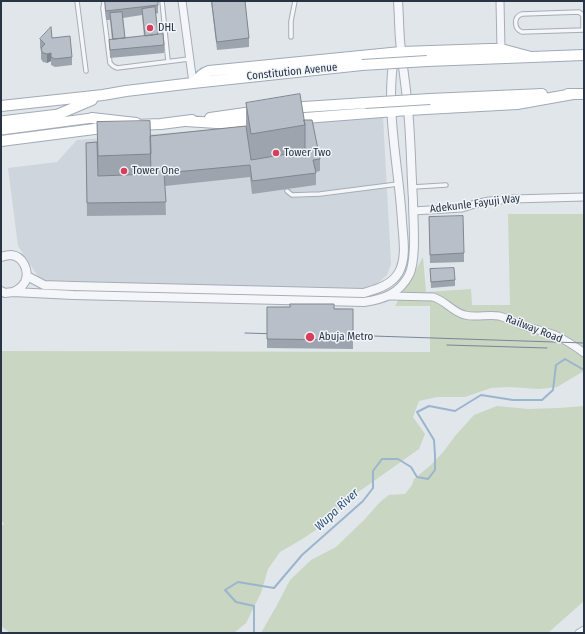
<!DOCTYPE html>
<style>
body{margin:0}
#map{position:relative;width:585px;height:634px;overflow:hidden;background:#e1e6eb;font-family:"Fira Sans Condensed",sans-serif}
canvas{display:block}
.frame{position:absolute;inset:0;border:2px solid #283444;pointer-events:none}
</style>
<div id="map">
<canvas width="585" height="634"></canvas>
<div class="frame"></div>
</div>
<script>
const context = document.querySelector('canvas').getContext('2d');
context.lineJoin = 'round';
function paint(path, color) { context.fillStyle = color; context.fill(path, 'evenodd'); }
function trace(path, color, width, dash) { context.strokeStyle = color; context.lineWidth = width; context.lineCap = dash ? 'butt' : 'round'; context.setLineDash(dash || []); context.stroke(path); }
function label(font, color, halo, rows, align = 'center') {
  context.font = font + ' "Fira Sans Condensed",sans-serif'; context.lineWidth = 3; context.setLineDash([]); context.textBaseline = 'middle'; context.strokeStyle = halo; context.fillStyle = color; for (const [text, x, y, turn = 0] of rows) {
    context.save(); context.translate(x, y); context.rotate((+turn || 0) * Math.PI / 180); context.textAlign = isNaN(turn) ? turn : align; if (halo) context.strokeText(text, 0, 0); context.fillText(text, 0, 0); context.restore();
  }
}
paint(new Path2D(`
 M383,116L391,264L387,275L376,285L363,290L41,281L18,246L8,168L57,162L77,140Z`), '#cfd5dd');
paint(new Path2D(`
 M508,214H584V371L557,387L539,389L508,387L491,388L465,397H437L419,401L413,417L425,434L419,449L354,495L326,523L304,538L280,552L268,569L261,593L246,623L234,633H10L1,626V526L4,524L1,520V351L430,352V306H395L423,257L426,292L471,289L472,305H510Z
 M497,406L528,409L559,408L584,406V601L548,633H261L277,605L290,580L311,560L336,547L364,520L381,501L389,495L405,494L412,485L414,479L431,465L444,451L455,436L474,415Z`), '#c8d6c2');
trace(new Path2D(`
 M254,633V606L236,602L225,590L238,582L274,588L302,555L363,501L373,488V471L382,459H398L411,467L417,477L428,479L435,470V455L434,440L417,412L429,406L455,411L481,395L513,400H542L553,390L556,365L565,359L584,370`), '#9ab5cd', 2);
const service = new Path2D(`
 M77,1L86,71
 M107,1L104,3L103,8L110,63L113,66L117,68L189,59
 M162,1L168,61
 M583,30V15L579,12L522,14C513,17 514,29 522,32L584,30
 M291,37V21L295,1
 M413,187L446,185
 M287,191L292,195L320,194L398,184`);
const minor = new Path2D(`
 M182,1L193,83
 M500,1L501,49
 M413,211L462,208L475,204L489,201L513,199L584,197
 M390,296L433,297C445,300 452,312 465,315C476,318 488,314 499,316C507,318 515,322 522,325C533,329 544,331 555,335C565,340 575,346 584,353
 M579,633L584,630`);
const tertiary = new Path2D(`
 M1,257C4,256 8,255 11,255C23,256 30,271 25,282C22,287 18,290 13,292
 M27,276L44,285L73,286L364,293C377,289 392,285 399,272C407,257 403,237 402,221C399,167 385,111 394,57
 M1,291L5,293L13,292L73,295L364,302C384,299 399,294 409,275C417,259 413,219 413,200C411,170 411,140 408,109C406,86 402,63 400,40C399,27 399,14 398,1`);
const secondary = new Path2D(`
 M1,121L59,114
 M1,130L92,118`);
const primary = new Path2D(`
 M427,61L584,55
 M196,82C199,76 203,73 209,71L401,52L490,49H501L531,57
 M568,94H584
 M430,99L542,94
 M1,106L103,95L126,91L193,83L362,65
 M289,108L365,103
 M59,114L92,100
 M92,118L136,123
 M210,118L259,111
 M292,119L408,110L517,104L573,94
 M186,121L232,124L260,122
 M136,125L161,124L192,120
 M1,141L110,127`);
trace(service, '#a6adb6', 5.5);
trace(minor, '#a6adb6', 9);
trace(tertiary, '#a6adb6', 10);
trace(secondary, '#a6adb6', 11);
trace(primary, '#a0aab8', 12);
trace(service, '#f5f6f9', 3.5);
trace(minor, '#f5f6f9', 7);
trace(tertiary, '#f5f6f9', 8);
trace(secondary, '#fff', 9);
trace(primary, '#fff', 10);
trace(new Path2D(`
 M245,333L279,334
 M343,335L584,343
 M447,345L547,348`), '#7a8596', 1);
const primaryBridge = new Path2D(`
 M362,65L427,61
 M365,103L430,99`);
trace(primaryBridge, '#a0aab8', 12, []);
trace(primaryBridge, '#fff', 10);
paint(new Path2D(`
 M105,1H158V13L156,14L158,34L164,45V53L110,58L109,40H112L110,20H106L105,10ZM142,15L144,36L125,38L123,18Z
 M211,1H245L249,38V47L217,50Z
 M52,38L72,57V65L55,67L51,65V61L47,63L43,62L41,59V49L40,48V39Z
 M246,103L304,120L320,159V171L316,172V185L252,194L250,177L165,186L166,215L87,216L86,143L97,142V122L150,136L246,126Z
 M429,217L464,253V262L430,263Z
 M430,269L455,280V286L431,288Z
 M267,307L353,309V349L267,348Z`), '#9ea4ad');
paint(new Path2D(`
 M51,53V61L47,63V54Z`), '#81868d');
const building = new Path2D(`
 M105,1H158V5L106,11Z
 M212,1H245L249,38L217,42Z
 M155,7L158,34L145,36L142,9Z
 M122,12L125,38L113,39L110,13Z
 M51,27L52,38L70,36L72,57L55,59L51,57V53L47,54L43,53L41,50L42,47L45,44L40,39Z
 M163,34L164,45L110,50L109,40Z
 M300,94L305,125L251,134L246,103Z
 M304,120H312L320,159L313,160L316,173L252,181L250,165L164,173L166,202L87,203L86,143L97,142L98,176L151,174L150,136L246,126L251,160L305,151V125Z
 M150,121L151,154L98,156L97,122Z
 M463,216L464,253L430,255L429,217Z
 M454,268L455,280L431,282L430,269Z
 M290,304H334V309H353V340L267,339V307H290Z`);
paint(building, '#b8bfc9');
trace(building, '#81868d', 1);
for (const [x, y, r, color] of [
 [150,28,4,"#d83e5c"],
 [276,153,4,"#d83e5c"],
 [124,171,4,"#d83e5c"],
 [310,337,5,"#d83e5c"]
]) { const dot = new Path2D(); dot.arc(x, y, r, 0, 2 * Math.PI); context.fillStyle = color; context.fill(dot); trace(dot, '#f1f4f8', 1.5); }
label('11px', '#283444', '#f1f4f8', [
 ["DHL",158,28],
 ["Tower Two",284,153],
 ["Tower One",132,171],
 ["Abuja Metro",319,337]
], 'left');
label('11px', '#283444', '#f1f4f8', [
 ["Constitution Avenue",292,72,-6],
 ["Adekunle Fayuji Way",475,204,-7],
 ["Railway Road",534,329,21]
]);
label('italic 12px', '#2f547b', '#f1f4f8', [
 ["Wupa River",337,510,-43]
]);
</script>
